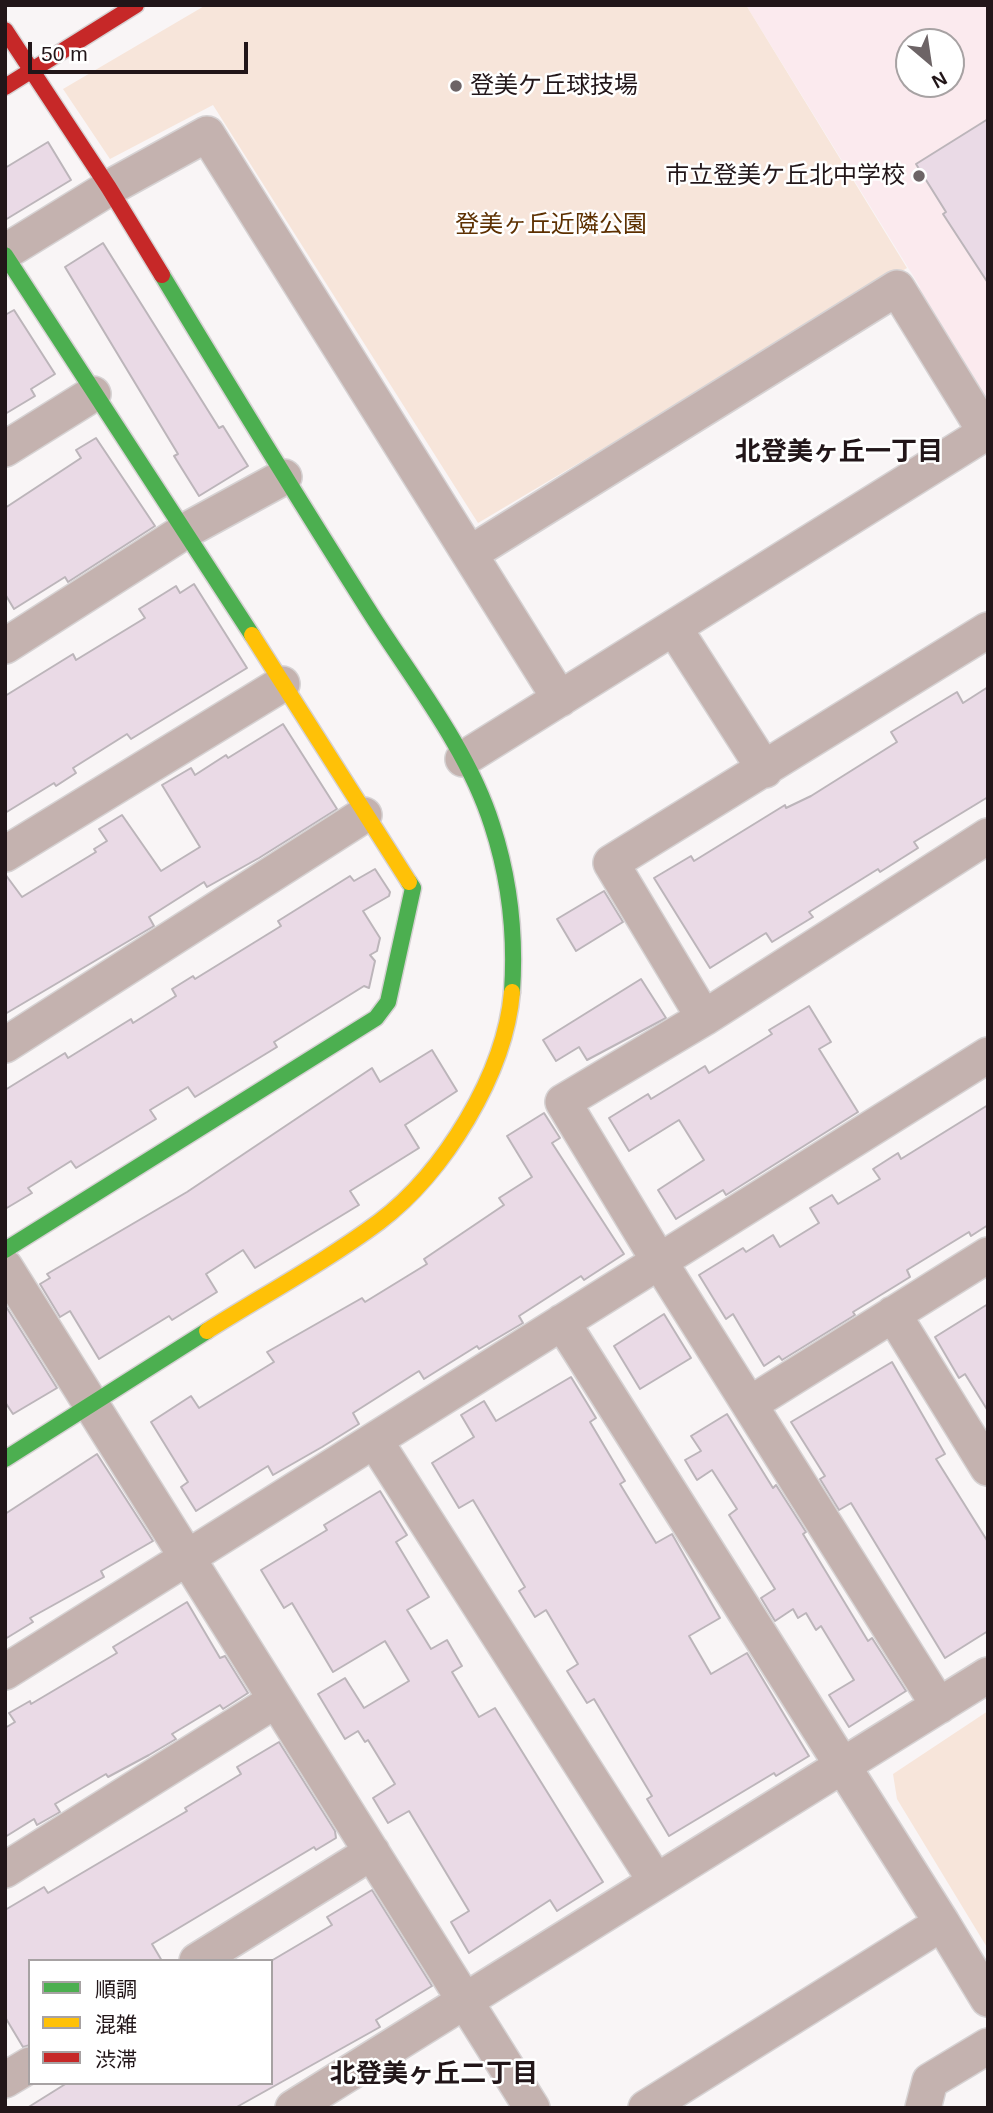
<!DOCTYPE html>
<meta charset="utf-8">
<style>
body{margin:0}
#map{position:relative;width:993px;height:2113px;overflow:hidden;background:#f9f5f6;font-family:Helvetica,"Noto Sans JP",sans-serif}
canvas{display:block}
.frame{position:absolute;inset:0;border:7px solid #221619;pointer-events:none}
.legend{position:absolute;left:28px;top:1959px;width:245px;height:126px;box-sizing:border-box;background:#fff;border:2px solid #a7a2a3;margin:0;padding:9px 12px;list-style:none;font-size:21px;color:#221619}
.legend li{display:flex;align-items:center;gap:14px;height:35px}
.legend b{width:35px;border:2px solid #a7a2a3}
.north{position:absolute;left:895px;top:28px;width:70px;height:70px;box-sizing:border-box;background:#fff;border:2px solid #a7a2a3;border-radius:50%;rotate:151deg;font-size:19px;font-weight:700;line-height:28px;text-align:center;color:#221619}
.north::after{content:'';display:block;margin:auto;width:24px;height:32px;background:#6d6466;clip-path:polygon(50% 0,100% 100%,50% 72%,0 100%)}
.scale{position:absolute;left:28px;top:42px;width:220px;height:32px;box-sizing:border-box;border:4px solid #221619;border-top:0;padding-left:9px;font-size:21px;line-height:24px;white-space:nowrap;color:#221619;-webkit-text-stroke:5px #fff;paint-order:stroke}
</style>
<div id="map">
<canvas width="993" height="2113"></canvas>
<div class="frame"></div>
<ul class="legend">
<li><b style="height:9px;background:#4caf50"></b>順調</li>
<li><b style="height:9px;background:#ffc107"></b>混雑</li>
<li><b style="height:9px;background:#c62828"></b>渋滞</li>
</ul>
<div class="north">N</div>
<div class="scale">50 m</div>
</div>
<script>
const context = document.querySelector('canvas').getContext('2d');
context.lineJoin = 'round';
function paint(path, color) { context.fillStyle = color; context.fill(path, 'evenodd'); }
function trace(path, color, width, dash) { context.strokeStyle = color; context.lineWidth = width; context.lineCap = dash ? 'butt' : 'round'; context.setLineDash(dash || []); context.stroke(path); }
function label(font, color, halo, rows, align = 'center') {
  context.font = font + ' Helvetica,"Noto Sans JP",sans-serif'; context.lineWidth = 5; context.setLineDash([]); context.textBaseline = 'middle'; context.strokeStyle = halo; context.fillStyle = color; for (const [text, x, y, turn = 0] of rows) {
    context.save(); context.translate(x, y); context.rotate((+turn || 0) * Math.PI / 180); context.textAlign = isNaN(turn) ? turn : align; if (halo) context.strokeText(text, 0, 0); context.fillText(text, 0, 0); context.restore();
  }
}
paint(new Path2D(`
 M746,5H988V422L910,298L920,287ZM909,42H951V84H909Z`), '#fbeaee');
paint(new Path2D(`
 M206,5H746L907,268L478,523L213,105L110,159L63,89Z
 M988,1711V1949L897,1799L893,1774Z`), '#f7e5da');
const building = new Path2D(`
 M988,119V283L943,214L946,212L916,164Z
 M48,142L71,180L5,220V168Z
 M103,243L219,428L223,426L248,466L199,496L174,456L178,454L65,267Z
 M14,310L55,374L31,389L35,396L5,414V315Z
 M96,438L155,526L68,582L65,577L14,609L5,594V508L81,458L76,450Z
 M194,584L247,668L131,739L127,734L73,768L76,773L56,786L54,783L5,813V696L73,654L76,660L145,618L139,609L176,586L180,593Z
 M988,687V797L914,842L918,848L880,872L878,869L809,912L813,917L772,942L766,933L710,968L654,878L691,856L694,861L785,805L786,808L811,796L897,742L891,732L957,692L963,703Z
 M283,724L337,809L259,858L207,887L204,882L149,917L154,926L5,1014V874L22,897L96,852L94,849L107,841L99,829L122,815L161,871L200,847L162,785L191,768L195,775L226,755L228,758Z
 M375,869L390,892L389,896L363,911L380,938L377,951L370,955L375,961L369,988L364,986L274,1042L277,1047L195,1097L188,1087L150,1110L156,1119L76,1168L71,1161L28,1188L32,1193L5,1209V1090L65,1053L68,1058L131,1019L133,1023L176,996L172,989L193,976L195,979L281,926L278,921L350,876L354,881Z
 M604,891L623,922L576,951L557,919Z
 M641,979L666,1018L587,1060L579,1047L556,1061L543,1040Z
 M809,1006L831,1042L819,1049L858,1112L726,1195L723,1190L676,1219L658,1190L704,1160L679,1120L629,1151L609,1118L648,1094L651,1099L705,1066L709,1073L772,1034L769,1030Z
 M432,1050L457,1091L405,1125L419,1148L350,1191L359,1205L255,1268L243,1250L206,1274L217,1292L172,1320L169,1316L99,1359L70,1311L60,1317L40,1284L50,1278L47,1274L187,1192L372,1068L380,1082Z
 M988,1105V1225L971,1236L969,1232L907,1270L910,1277L853,1312L855,1315L782,1360L779,1356L764,1366L733,1314L726,1319L699,1275L743,1248L746,1252L773,1235L780,1247L819,1223L810,1208L832,1195L838,1204L880,1179L873,1169L898,1153L901,1159Z
 M544,1113L560,1138L552,1143L624,1254L584,1280L581,1276L519,1316L523,1323L479,1349L477,1346L424,1379L419,1371L353,1413L359,1424L322,1447L273,1475L268,1466L196,1511L181,1487L188,1482L151,1422L191,1396L199,1408L274,1362L267,1352L362,1298L365,1302L427,1264L424,1259L504,1205L499,1198L532,1177L507,1136Z
 M988,1304V1411L965,1374L959,1378L935,1337Z
 M5,1305L57,1388L13,1414L5,1402Z
 M664,1314L691,1358L640,1389L614,1346Z
 M892,1362L945,1454L936,1459L988,1542V1631L945,1658L851,1503L839,1510L820,1479L825,1476L791,1422Z
 M571,1377L596,1418L590,1422L625,1481L620,1484L656,1543L672,1534L720,1618L689,1636L711,1674L747,1653L809,1756L776,1776L774,1773L669,1836L647,1799L652,1796L594,1699L587,1703L567,1671L578,1664L546,1610L535,1617L519,1591L525,1587L473,1500L459,1508L432,1463L474,1437L461,1415L484,1401L496,1421Z
 M727,1414L773,1488L776,1485L806,1532L803,1534L868,1641L872,1638L906,1691L849,1727L829,1695L854,1680L821,1626L816,1630L806,1613L798,1618L793,1609L775,1621L761,1598L775,1589L729,1515L737,1509L712,1470L697,1480L685,1460L701,1451L691,1436Z
 M97,1454L153,1541L101,1571L104,1577L30,1618L33,1622L5,1639V1514Z
 M380,1491L407,1535L396,1542L429,1597L407,1610L431,1649L447,1640L462,1666L452,1672L479,1717L495,1708L603,1882L557,1911L550,1900L469,1953L451,1922L469,1911L409,1811L388,1823L373,1798L395,1784L368,1740L365,1742L358,1731L345,1739L318,1694L345,1678L364,1708L409,1681L385,1641L333,1672L292,1603L284,1608L261,1570L327,1530L324,1525Z
 M187,1602L220,1658L225,1656L248,1693L223,1709L220,1705L172,1734L176,1739L149,1755L108,1777L106,1774L55,1804L60,1812L37,1825L34,1819L5,1837V1728L15,1722L9,1713L30,1701L31,1704L117,1653L113,1647Z
 M279,1742L335,1831L336,1838L316,1850L314,1847L152,1944L162,1961H30V2045L23,2047L5,2017V1910L44,1887L48,1893L187,1811L185,1808L241,1774L237,1767Z
 M372,1890L432,1986L376,2020L380,2027L235,2108H27L67,2083H271V1961L332,1925L327,1917Z`);
paint(building, '#eadae6');
trace(building, '#bcb5ba', 2);
const street = new Path2D(`
 M5,252L109,188L207,134L560,699
 M5,449L93,394
 M471,553L897,288L988,436
 M674,628L765,770
 M5,646L185,531L284,477
 M463,759L985,433
 M5,854L282,684
 M704,1018L611,863L988,630
 M5,1045L364,815
 M5,1267L532,2108
 M893,1314L988,1468
 M562,1322L942,1923L646,2108
 M750,1404L988,1255
 M375,1441L655,1880
 M5,1672L988,1055
 M939,1706L659,1261L563,1102L704,1018L988,836
 M5,1870L276,1700
 M942,1923L988,1999
 M197,1961L372,1852
 M5,2080L30,2065
 M293,2108L988,1675
 M923,2108L930,2081L988,2046`);
const fast = new Path2D(`
 M5,255L252,635
 M162,275C230,388 300,502 371,614C413,680 468,749 492,825C510,880 516,933 512,992
 M5,1250L376,1018L388,1002L413,888L409,882
 M5,1459L207,1331`);
const slow = new Path2D(`
 M252,635L409,882
 M207,1331C264,1295 325,1262 379,1222C444,1173 505,1074 512,992`);
const jam = new Path2D(`
 M5,30L109,188L162,275
 M5,87L136,5`);
trace(street, '#d6d2d3', 38);
trace(fast, '#d6d2d3', 19);
trace(slow, '#d6d2d3', 19);
trace(jam, '#d6d2d3', 19);
trace(street, '#c4b2af', 35);
trace(fast, '#4caf50', 16);
trace(slow, '#ffc107', 16);
trace(jam, '#c62828', 16);
for (const [x, y, r, color] of [
 [456,86,7,"#6d6466"],
 [919,176,7,"#6d6466"]
]) { const dot = new Path2D(); dot.arc(x, y, r, 0, 2 * Math.PI); context.fillStyle = color; context.fill(dot); trace(dot, '#fff', 2.5); }
label('24px', '#221619', '#fff', [
 ["登美ケ丘球技場",470,86],
 ["市立登美ケ丘北中学校",905,176,"right"]
], 'left');
label('24px', '#5d3001', '#fff', [
 ["登美ヶ丘近隣公園",551,225]
]);
label('bold 26px', '#221619', '#fff', [
 ["北登美ヶ丘一丁目",839,453],
 ["北登美ヶ丘二丁目",434,2075]
]);
</script>
